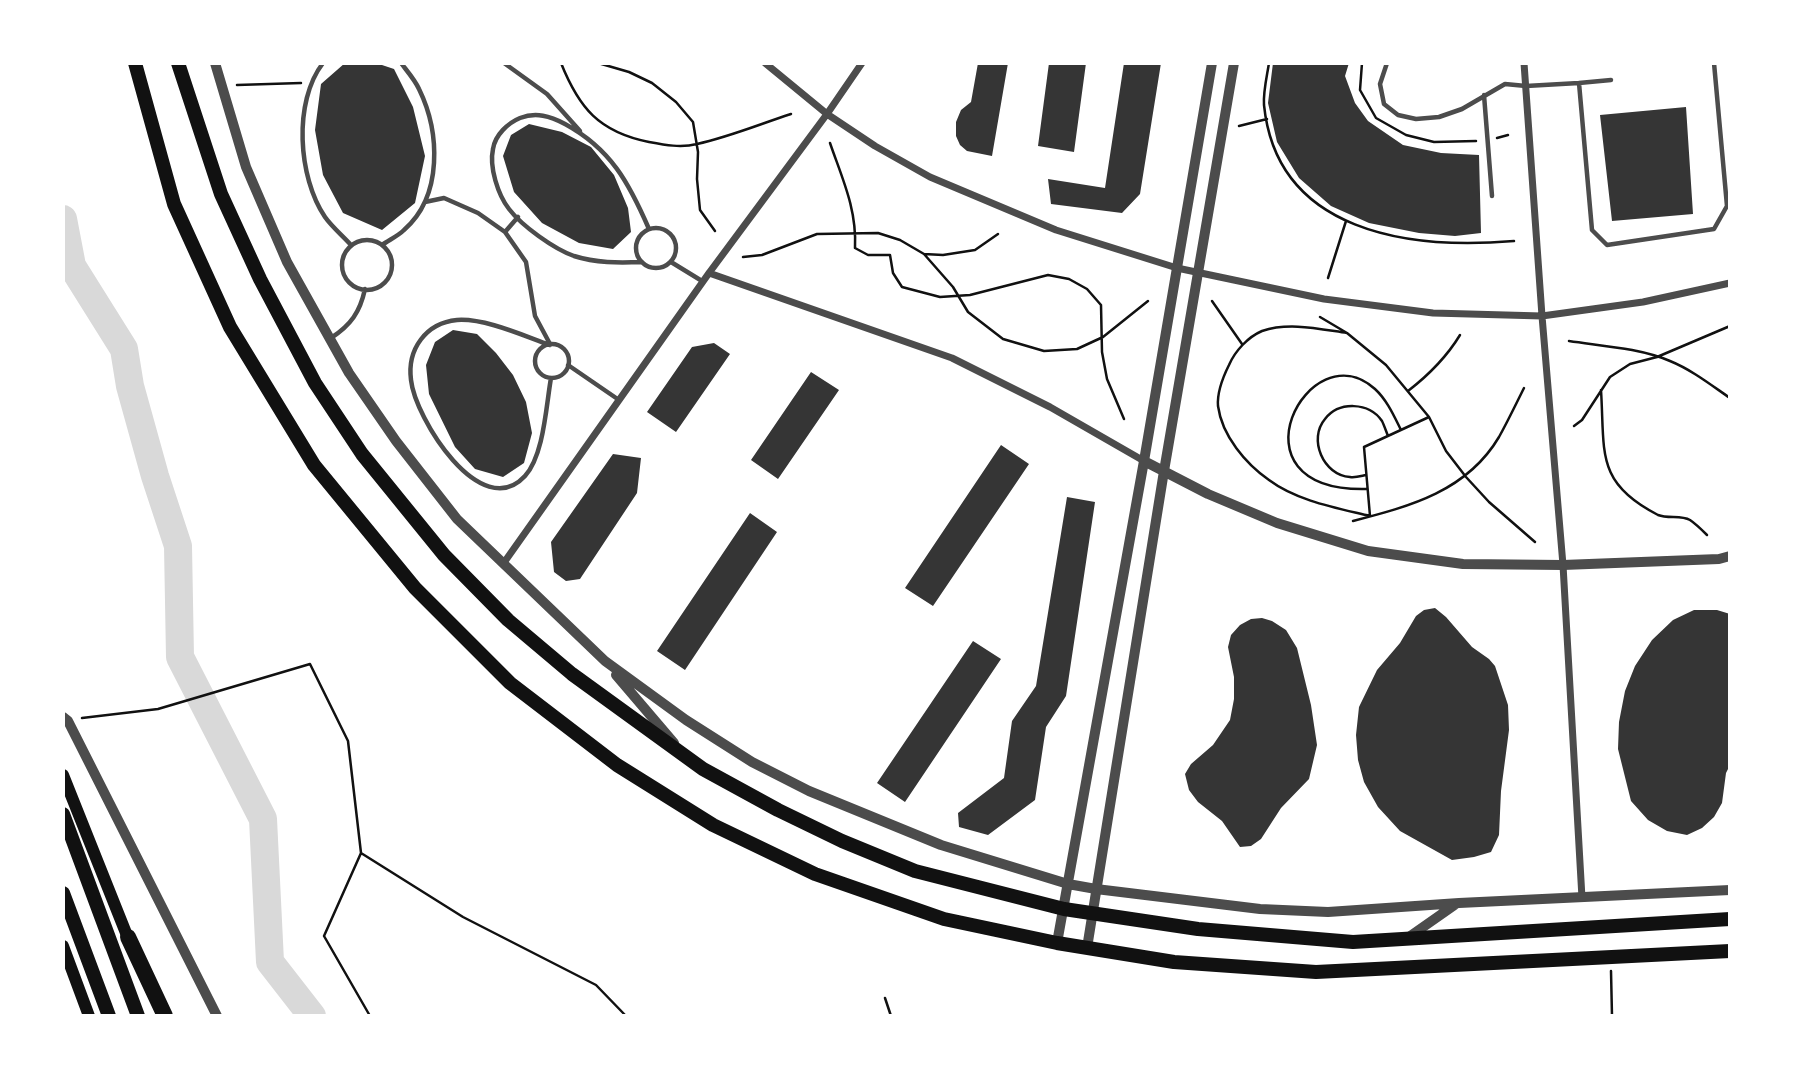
<!DOCTYPE html>
<style>
body{margin:0}
#map{position:relative;width:1793px;height:1079px;overflow:hidden;background:#fff;font-family:Raleway,sans-serif}
canvas{display:block}
.frame{position:absolute;inset:0;border:65px solid #fff;pointer-events:none}
</style>
<div id="map">
<canvas width="1793" height="1079"></canvas>
<div class="frame"></div>
</div>
<script>
const context = document.querySelector('canvas').getContext('2d');
context.lineJoin = 'round';
function trace(path, color, width, dash) { context.strokeStyle = color; context.lineWidth = width; context.lineCap = dash ? 'butt' : 'round'; context.setLineDash(dash || []); context.stroke(path); }
function paint(path, color) { context.fillStyle = color; context.fill(path, 'evenodd'); }
trace(new Path2D(`
 M63,219L72,266L124,349L130,386L155,476L178,546L180,657L263,819L270,962L312,1016`), '#d9d9d9', 28);
paint(new Path2D(`
 M345,63H376L394,69L413,107L425,156L415,203L382,230L343,213L323,175L315,130L321,84Z
 M978,63H1008L992,156L967,151L960,145L956,136V122L961,110L971,102Z
 M1049,63H1086L1074,152L1038,146Z
 M1124,63H1161L1140,194L1122,213L1051,204L1048,179L1105,188Z
 M1273,63H1349L1345,76L1355,103L1368,121L1403,145L1441,153L1479,155L1481,233L1455,236L1419,233L1369,223L1331,206L1299,178L1277,142L1268,103Z
 M1686,107L1693,214L1612,221L1600,115Z
 M529,124L562,132L591,147L614,175L628,208L631,232L613,249L579,243L542,223L514,192L503,156L511,135Z
 M453,330L477,334L496,353L513,375L526,402L532,433L524,463L503,477L475,469L455,447L429,394L426,365L435,342Z
 M714,343L730,354L676,432L647,412L692,347Z
 M811,372L839,390L778,479L751,460Z
 M1001,445L1029,464L933,606L905,588Z
 M613,454L641,458L637,493L580,579L566,581L554,572L551,542Z
 M1067,497L1095,502L1066,696L1046,727L1035,800L988,835L959,827L958,813L1004,778L1012,721L1036,686Z
 M750,513L777,532L685,670L657,651Z
 M1435,608L1446,617L1472,647L1489,659L1495,666L1508,705L1509,730L1501,791L1499,835L1491,852L1474,857L1452,860L1400,831L1378,807L1364,782L1358,760L1356,735L1359,707L1377,670L1400,643L1416,616L1424,610Z
 M1694,610H1717L1730,614V765L1726,773L1722,803L1714,817L1702,828L1687,835L1667,831L1648,820L1631,801L1618,749L1619,722L1625,691L1635,666L1652,640L1673,620Z
 M1262,618L1272,621L1286,630L1297,648L1311,705L1317,745L1309,779L1281,808L1261,839L1251,846L1240,847L1222,821L1198,802L1189,790L1185,774L1191,764L1213,745L1230,720L1234,699V677L1228,647L1231,635L1240,625L1251,619Z
 M973,641L1001,659L905,802L877,783Z`), '#353535');
trace(new Path2D(`
 M561,63C579,108 599,132 649,142C665,145 681,148 697,144C729,137 760,124 791,114
 M598,63L629,72L652,83L676,102L693,122L698,152L697,179L700,210L715,231
 M1269,63C1267,76 1263,92 1264,105C1277,233 1410,250 1514,241
 M1362,63L1360,90L1376,118L1406,135L1434,142L1476,141
 M237,85L301,83
 M1239,126L1267,119
 M1497,138L1508,135
 M830,143C842,178 857,209 855,248L868,255H890L893,273L902,287L940,297L970,295L1048,275L1069,279L1087,289L1101,305L1102,352L1107,379L1124,419
 M924,254L943,255L975,250L998,234
 M743,257L762,255L817,234L878,233L900,240L924,254L953,287L968,312L1003,339L1044,351L1077,349L1103,337L1148,301
 M1328,278L1346,221
 M1212,301L1242,344
 M1320,317L1347,333L1386,365L1429,417L1446,451L1466,477L1489,502L1535,542
 M1347,333C1319,329 1289,322 1262,331C1248,337 1235,351 1229,365C1223,377 1217,393 1218,406C1222,436 1246,464 1269,480C1297,501 1337,508 1370,516L1364,447L1429,417
 M1569,341C1602,346 1639,348 1670,361C1692,370 1711,385 1730,398
 M1601,390C1605,452 1595,483 1658,515C1668,519 1681,515 1690,520C1696,524 1702,530 1707,535
 M1408,391C1430,374 1446,358 1460,335
 M1574,426L1582,420L1610,377L1630,364L1657,357L1730,326
 M1366,475C1361,476 1355,478 1350,477C1323,475 1308,439 1325,419C1339,401 1369,402 1382,421C1384,425 1386,431 1388,436
 M1366,489C1223,492 1309,329 1375,389C1387,400 1394,416 1401,430
 M1353,521C1411,506 1467,491 1499,437C1508,421 1516,404 1524,388
 M82,718L158,709L310,664L348,741L361,853
 M1611,971L1612,1016
 M885,998L891,1016
 M370,1016L324,936L361,853L463,917L596,985L626,1016`), '#111', 2.5);
trace(new Path2D(`
 M323,63C293,102 298,177 325,217C332,227 343,236 351,245
 M504,63L547,94L580,131
 M1387,63L1380,84L1384,104L1398,115L1416,119L1439,117L1462,109L1505,84L1526,86L1579,83L1592,230L1607,245L1714,229L1727,206L1714,63
 M1579,83L1611,80
 M1484,95L1492,196
 M425,202L444,198L478,213L505,232L526,262L535,316L550,344
 M636 248a20 20 0 1 1 40 0a20 20 0 1 1-40 0Z
 M505,232L518,217
 M342 265a25 25 0 1 1 50 0a25 25 0 1 1-50 0Z
 M382,245C389,240 398,236 404,230C443,196 440,132 419,89C415,80 407,71 401,63
 M642,262C618,263 596,263 574,256C554,249 522,226 509,209C498,195 489,167 493,149C495,135 508,123 520,118C536,112 550,116 565,124C611,149 629,183 649,229
 M671,262L702,281
 M331,338C351,325 360,312 365,289
 M535 361a17 17 0 1 1 34 0a17 17 0 1 1-34 0Z
 M550,345C524,336 485,318 457,320C426,323 407,349 411,380C415,418 481,524 525,476C544,455 546,406 551,378
 M568,365L619,400`), '#4c4c4c', 4.5);
trace(new Path2D(`
 M765,63L827,114L875,146L930,177L1056,230L1177,268L1324,299L1433,313L1542,316L1643,302L1730,283
 M1524,63L1542,316L1563,565L1582,898
 M709,273L952,358L1050,407L1144,461
 M503,564L709,273L827,114L862,63`), '#4c4c4c', 7);
trace(new Path2D(`
 M215,63L246,167L287,262L349,373L396,441L457,519L605,661L686,720L752,762L809,791L941,845L1068,884L1096,889L1260,909L1328,912L1459,903L1730,890
 M1144,461L1208,494L1277,523L1368,551L1463,564L1563,565L1719,559L1730,556
 M616,675L674,743
 M63,717L68,721L217,1016
 M1406,939L1456,904
 M1057,943L1144,461L1212,63
 M1087,948L1164,471L1234,63`), '#4c4c4c', 10);
trace(new Path2D(`
 M63,775L130,943
 M63,946L89,1016`), '#111', 12);
trace(new Path2D(`
 M135,63L174,204L230,327L314,465L415,588L510,683L617,765L713,825L815,874L944,919L1057,943L1174,962L1316,972L1730,951
 M178,63L221,194L260,279L315,383L362,454L444,555L508,620L572,674L703,769L778,810L842,841L915,871L1064,909L1198,929L1353,942L1730,919`), '#111', 14);
trace(new Path2D(`
 M63,814L138,1016
 M63,893L109,1016`), '#111', 14);
trace(new Path2D(`
 M128,937L165,1016`), '#111', 16);
</script>
